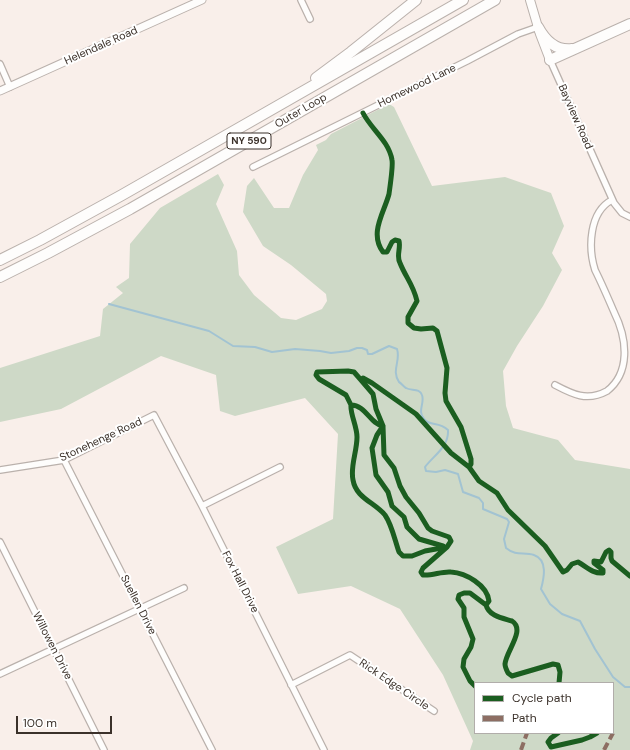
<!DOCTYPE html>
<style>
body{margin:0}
#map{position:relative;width:630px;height:750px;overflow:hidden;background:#f9efea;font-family:"DM Sans",sans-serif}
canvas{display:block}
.legend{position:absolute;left:474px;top:682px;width:140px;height:52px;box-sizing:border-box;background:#fff;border:1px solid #b1adaa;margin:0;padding:5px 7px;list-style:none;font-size:12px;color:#3b312a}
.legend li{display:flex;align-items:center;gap:8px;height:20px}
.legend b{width:20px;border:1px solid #b1adaa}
.scale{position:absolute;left:16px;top:716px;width:96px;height:18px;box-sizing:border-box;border:2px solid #3b312a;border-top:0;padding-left:5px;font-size:12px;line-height:14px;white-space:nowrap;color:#3b312a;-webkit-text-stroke:3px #fff;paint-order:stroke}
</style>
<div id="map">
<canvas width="630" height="750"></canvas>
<ul class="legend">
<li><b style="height:5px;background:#1b5e20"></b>Cycle path</li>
<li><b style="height:5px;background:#8d6e63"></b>Path</li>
</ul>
<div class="scale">100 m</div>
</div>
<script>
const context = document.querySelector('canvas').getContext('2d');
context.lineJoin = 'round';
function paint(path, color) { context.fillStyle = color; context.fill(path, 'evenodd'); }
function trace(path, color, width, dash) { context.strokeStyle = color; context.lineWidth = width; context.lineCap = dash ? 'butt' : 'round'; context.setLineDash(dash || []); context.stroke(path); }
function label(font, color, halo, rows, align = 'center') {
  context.font = font + ' "DM Sans",sans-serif'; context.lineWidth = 4; context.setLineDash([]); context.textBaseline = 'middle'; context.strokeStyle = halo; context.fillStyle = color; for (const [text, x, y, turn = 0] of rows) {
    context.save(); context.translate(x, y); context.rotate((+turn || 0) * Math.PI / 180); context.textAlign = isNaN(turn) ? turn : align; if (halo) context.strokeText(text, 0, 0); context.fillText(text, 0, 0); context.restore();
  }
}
paint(new Path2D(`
 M389,104L394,107L432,186L505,177L551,193L564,226L552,253L562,270L543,306L517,346L503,371L506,406L513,428L558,440L575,460L630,469V750H470L473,741L443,675L400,609L351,586L298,594L276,547L333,519L338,434L305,398L235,416L220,411L216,375L161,356L61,409L0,422V368L100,336L103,309L123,293L116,287L129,278L130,244L160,208L218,174L224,185L216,204L237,251L239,275L254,295L281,318L296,320L322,309L327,301L326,294L291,265L263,246L243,212L247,186L254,178L274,208H289L303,175L318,150L316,145L326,140L331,134ZM475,683H613V733H475Z`), '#ced9c7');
trace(new Path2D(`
 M109,304L209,331L233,346L255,347L272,352L295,349L320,351L331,353L349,351L357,348H362L367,350L368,354H372L389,346L397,349C401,361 391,370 399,382C401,383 404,387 406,388C411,391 420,388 422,395C425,403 417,411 424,419C431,427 438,421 448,430C449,447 434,455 425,467L426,471L436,472L445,470L458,474L463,492L479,498L483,503V509L507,519L509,522L504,539L506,548C517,557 524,551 534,555C548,560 544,578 541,589L550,604L562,614L580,621L595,649L613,677L625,687H630`), '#a2c3d2', 2);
const minor = new Path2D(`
 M301,0L310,19
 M550,60L614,203L622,213L630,217
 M0,64L10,87
 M253,167L467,61L518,34L538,27
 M555,385C572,394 587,402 607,391C630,373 628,340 614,312C608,298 602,284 595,270C588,248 589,212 612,200
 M64,460L212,750
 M0,470L64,460L154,415L202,506L324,750
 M202,506L280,467
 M0,542L104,750
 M0,674L184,588
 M291,685L350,655L434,711`);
const tertiary = new Path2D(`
 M0,91L202,0`);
const secondary = new Path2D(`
 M530,0L540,34L550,60`);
const motorway = new Path2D(`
 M538,27C545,40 556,51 572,49
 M550,60L630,24
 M316,78L351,52L416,0
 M0,260L40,240L122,195L463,0
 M0,277L48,253L130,209L495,0`);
trace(minor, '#bab1ac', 8);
trace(tertiary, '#bab1ac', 9);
trace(secondary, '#bab1ac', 10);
trace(motorway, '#bab1ac', 12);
trace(minor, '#fefdfc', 5.5);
trace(tertiary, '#fefdfc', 7);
trace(secondary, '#fefdfc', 8);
trace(motorway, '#fefdfc', 10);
trace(new Path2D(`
 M521,750L527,733
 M604,750L613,733`), '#8d6e63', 4, [8, 4]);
trace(new Path2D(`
 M363,113C371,129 389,141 392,160C393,165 390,187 389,194C384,213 369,233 383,252H387L392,242L395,240L399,241C401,248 396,256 400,263C406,278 413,284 417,301L408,317V323L414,328L421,329L433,328L437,331L447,368L445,393L446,401L461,427L471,459V464L469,467L451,453L416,414L372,383L363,378L361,380L373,394L376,409L383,426C370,424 366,405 351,405C350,414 357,426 357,437C357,452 350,466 353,480C356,498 374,502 385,515C392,525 395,541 399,552L403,556H412L425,551L447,547
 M351,405L346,395L319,379L316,375L317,372L348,371L354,372L361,380
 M383,426L384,455L394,468L400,486L406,497L419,513L428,528L432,531L449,537L451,541L447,547L423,568L421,572L423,575C432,576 442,571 451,572C466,573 487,585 489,601L486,605L470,593H464L459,595L458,599L464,608V617L473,639L471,647L464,659L463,667L470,681L475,686
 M383,426L377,435L372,448L376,475L388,492L392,506L404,517L407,527L419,539L443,546
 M469,467L479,481L497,493L508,510L545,546L563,572L567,570L572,564L578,562C587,567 593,574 603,573V570L594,563V561L601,562L606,552L609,550L611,552V558L612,561L630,576
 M486,605C489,616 502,618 512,621C526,630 506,651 505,664C505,667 507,671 508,673L512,676L553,664L558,665L560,672L559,683
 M558,733L551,738L548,742L551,747L582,740L590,737L597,733`), '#1b5e20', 5);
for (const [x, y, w] of [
 [249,141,44]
]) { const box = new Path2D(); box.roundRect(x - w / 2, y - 8, w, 16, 3); context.fillStyle = '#fff'; context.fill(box); trace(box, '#3b312a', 1); }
label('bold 10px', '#3b312a', null, [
 ["NY 590",249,141]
]);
label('11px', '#3b312a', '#fff', [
 ["Helendale Road",101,46,-24],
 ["Homewood Lane",417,86,-26],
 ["Outer Loop",301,111,-30],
 ["Bayview Road",575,117,66],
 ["Stonehenge Road",101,440,-25],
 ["Fox Hall Drive",240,582,63],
 ["Suellen Drive",138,605,63],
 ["Willowen Drive",52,646,63],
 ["Rick Edge Circle",394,685,34]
]);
</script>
